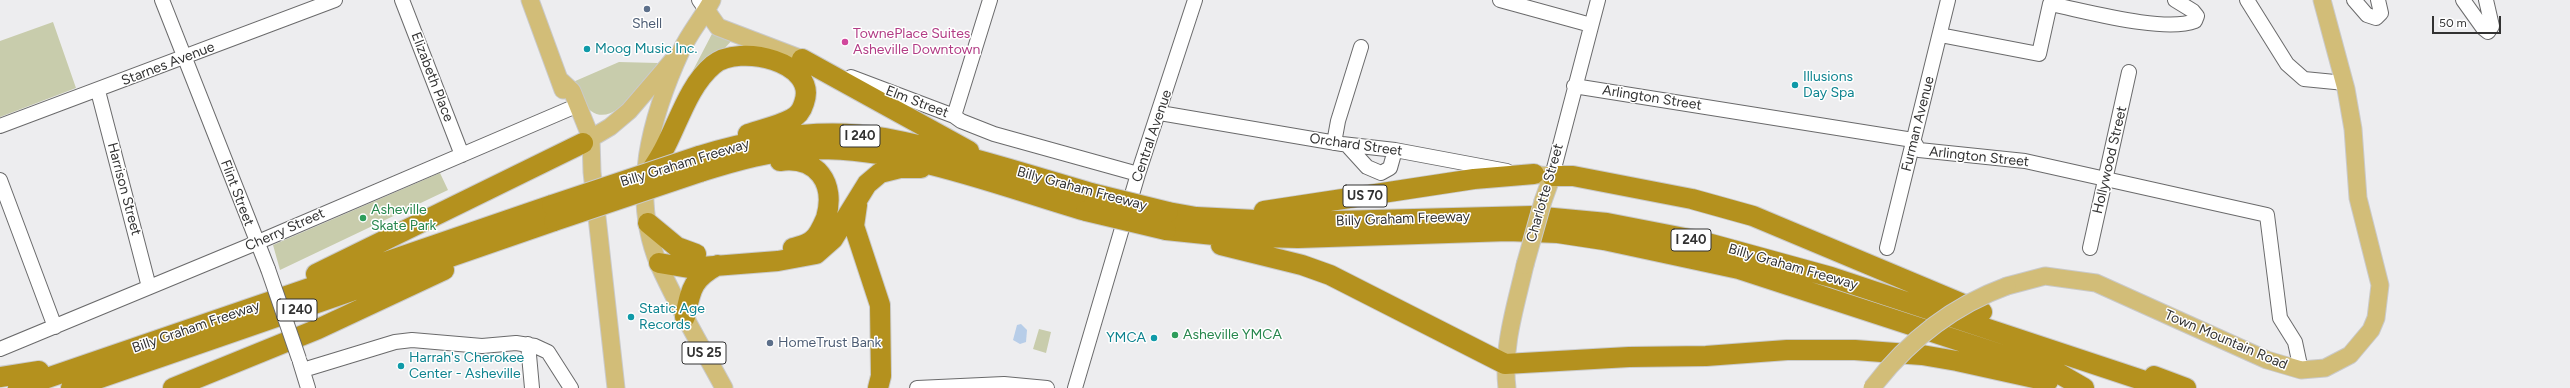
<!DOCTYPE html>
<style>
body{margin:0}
#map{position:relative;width:2570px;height:388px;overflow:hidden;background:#ededef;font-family:Figtree,sans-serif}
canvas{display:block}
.scale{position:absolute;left:2432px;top:16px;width:69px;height:18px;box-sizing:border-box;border:2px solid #323232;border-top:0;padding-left:5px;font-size:12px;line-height:14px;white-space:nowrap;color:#323232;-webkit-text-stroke:3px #fff;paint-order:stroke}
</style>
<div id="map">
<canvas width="2570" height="388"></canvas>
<div class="scale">50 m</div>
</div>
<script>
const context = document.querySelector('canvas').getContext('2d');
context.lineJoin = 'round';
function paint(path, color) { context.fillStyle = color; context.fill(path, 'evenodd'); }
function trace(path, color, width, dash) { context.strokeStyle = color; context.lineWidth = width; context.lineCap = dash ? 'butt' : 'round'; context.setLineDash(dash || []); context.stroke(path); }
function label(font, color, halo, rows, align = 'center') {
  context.font = font + ' Figtree,sans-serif'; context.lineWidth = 3; context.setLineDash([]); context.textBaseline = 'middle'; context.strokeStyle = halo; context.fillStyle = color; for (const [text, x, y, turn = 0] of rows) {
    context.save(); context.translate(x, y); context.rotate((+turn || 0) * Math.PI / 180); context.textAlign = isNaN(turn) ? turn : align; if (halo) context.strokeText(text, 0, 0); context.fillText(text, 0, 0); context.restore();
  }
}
paint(new Path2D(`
 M53,22L76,88L0,117V41Z
 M714,30L733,39L676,103Z
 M619,62L658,63C646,79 615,129 591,111C583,106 578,90 573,82Z
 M440,173L448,190L280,270L273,245Z
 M1039,329L1051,332L1046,353L1033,349Z`), '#c8ccac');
paint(new Path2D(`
 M1021,324L1027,330L1026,342L1020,344L1013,340L1017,325Z`), '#b7cde8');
const minor = new Path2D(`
 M162,0L268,269
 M402,0L462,155
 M699,0L706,10
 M1500,0L1591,25
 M2247,0L2287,64L2304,79L2345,83
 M2354,0L2367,15L2376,18L2381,13L2378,0
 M2463,0L2483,28L2488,32L2492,26L2486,0
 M1940,35L2039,54L2050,4C2086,11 2164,33 2195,21L2197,16L2193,11L2175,0
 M851,77L954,116L961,121L994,134L1138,174
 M1574,86L1913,140L1919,150L2025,161L2267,215L2280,318L2295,342L2301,370
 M98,91L149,287
 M1160,113L1342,144L1395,150L1507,171
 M954,116L990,0
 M0,126L335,0
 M1334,143L1338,121L1361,47
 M1347,145L1367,167L1381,173L1390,168L1395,150
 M1552,176L1598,0
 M0,180L55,327
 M1887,248L1948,0
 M2090,248L2129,72
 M528,344L532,388
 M0,349L256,243L569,109
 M300,362L308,388
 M303,370L395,342L412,340L482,346L516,343L535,346L548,352L571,388
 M917,388L1004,384L1047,388
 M1075,388L1138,174L1195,0`);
const major = new Path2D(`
 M530,0L563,90
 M712,0C703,17 690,32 682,49C651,116 629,193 659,265C678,308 702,347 724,388
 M706,10L718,27L802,59
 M560,80L572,91L591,138L592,172L616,388
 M583,143L610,127L629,111L672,61
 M1539,175L1552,176L1543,201
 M2007,286L2045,276L2096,283L2267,360L2301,370L2325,368L2350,355L2371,330L2376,318L2380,285L2358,198L2353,129L2346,89L2322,0
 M1507,388C1502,347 1516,305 1525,265`);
const highway = new Path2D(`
 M802,59L969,151
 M699,156C757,138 824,127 885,138C954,151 1023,173 1091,193
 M780,161C817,156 836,183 826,218C823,225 818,237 811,241C806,245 799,246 793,248
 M700,172C735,161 773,150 810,149C903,147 997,185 1086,211
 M1552,176H1573L1692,199L1753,216L1982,312
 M645,180C651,170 658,161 663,151C678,124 688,86 713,65C739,43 819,62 804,103C802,110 798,116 791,119C778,126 762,129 748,134
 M857,205L854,226L880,305L881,376L878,388
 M1264,211L1474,179L1534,174
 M1168,212L1196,217L1296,222L1532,216L1607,223L1700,241L1831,277L2166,388
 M648,223L677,247L696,254
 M1166,230L1224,236L1298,238L1508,231L1558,233L1604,240L1739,269L2058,373L2084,388
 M1221,245L1302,265L1330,275L1505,364L1629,357L1706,356L1787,350H1855L1922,355L1957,361L2048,381
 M659,263L689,268L778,261L816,254L833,239L867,184L880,173L900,168H921
 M316,274L583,143
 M685,317C691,289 692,279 718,265
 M2154,376L2186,388
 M0,377L39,371
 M18,388L552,205
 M71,388L554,221
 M173,388L318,329L444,270`);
trace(minor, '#6a6a6b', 16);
trace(major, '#cacaca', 19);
trace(highway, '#cacaca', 22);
trace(minor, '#fff', 14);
trace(major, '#d2bd78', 17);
trace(highway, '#b4911e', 20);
const minorBridge = new Path2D(`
 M268,269L299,359`);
const majorBridge = new Path2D(`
 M1525,265L1543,201
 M1872,388C1907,342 1952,306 2007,286`);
const highwayBridge = new Path2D(`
 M1091,193L1168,212
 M552,205L699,156
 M1086,211L1166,230
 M554,221L700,172`);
trace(minorBridge, '#6a6a6b', 16, []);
trace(majorBridge, '#cacaca', 19, []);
trace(highwayBridge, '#cacaca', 22, []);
trace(minorBridge, '#fff', 14);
trace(majorBridge, '#d2bd78', 17);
trace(highwayBridge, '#b4911e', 20);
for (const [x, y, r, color] of [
 [647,9,4,"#5c6f8a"],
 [845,42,4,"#d1479c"],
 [587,49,4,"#0f9aa8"],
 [1795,85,4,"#0f9aa8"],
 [363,218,4,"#2e9e5b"],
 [631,317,4,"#0f9aa8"],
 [1175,335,4,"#2e9e5b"],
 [1154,338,4,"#0f9aa8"],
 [770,343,4,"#5c6f8a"],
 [401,366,4,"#0f9aa8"]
]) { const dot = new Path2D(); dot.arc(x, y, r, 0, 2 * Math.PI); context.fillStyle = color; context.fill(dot); trace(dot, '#fff', 1.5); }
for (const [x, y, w] of [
 [860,136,40],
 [1365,196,44],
 [1691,240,40],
 [297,310,40],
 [704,353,44]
]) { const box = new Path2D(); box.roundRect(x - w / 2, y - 11, w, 22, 3); context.fillStyle = '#fff'; context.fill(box); trace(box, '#323232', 1); }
label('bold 13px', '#323232', null, [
 ["I 240",860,136],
 ["US 70",1365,196],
 ["I 240",1691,240],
 ["I 240",297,310],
 ["US 25",704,353]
]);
label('14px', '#4e5e75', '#fff', [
 ["Shell",647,24],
 ["HomeTrust Bank",778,343,"left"]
]);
label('14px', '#b23c85', '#fff', [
 ["TownePlace Suites",853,34],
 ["Asheville Downtown",853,50]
], 'left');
label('14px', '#0d838f', '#fff', [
 ["Moog Music Inc.",595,49],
 ["Illusions",1803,77],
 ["Day Spa",1803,93],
 ["Static Age",639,309],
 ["Records",639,325],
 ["YMCA",1146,338,"right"],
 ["Harrah's Cherokee",409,358],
 ["Center - Asheville",409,374]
], 'left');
label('14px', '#323232', '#fff', [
 ["Starnes Avenue",168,64,-21],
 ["Elizabeth Place",432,77,69],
 ["Arlington Street",1652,98,9],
 ["Elm Street",917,102,21],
 ["Furman Avenue",1918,124,-76],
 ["Central Avenue",1152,136,-71],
 ["Orchard Street",1356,145,8],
 ["Arlington Street",1979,157,6],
 ["Hollywood Street",2110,160,-77],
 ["Billy Graham Freeway",685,163,-17],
 ["Harrison Street",124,189,75],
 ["Billy Graham Freeway",1082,189,15],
 ["Flint Street",237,193,69],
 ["Charlotte Street",1545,193,-74],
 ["Billy Graham Freeway",1403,219,-2],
 ["Cherry Street",285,230,-24],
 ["Billy Graham Freeway",1793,267,16],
 ["Billy Graham Freeway",196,327,-19],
 ["Town Mountain Road",2226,340,23]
]);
label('14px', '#27864d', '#fff', [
 ["Asheville",371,210],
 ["Skate Park",371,226],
 ["Asheville YMCA",1183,335]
], 'left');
</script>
